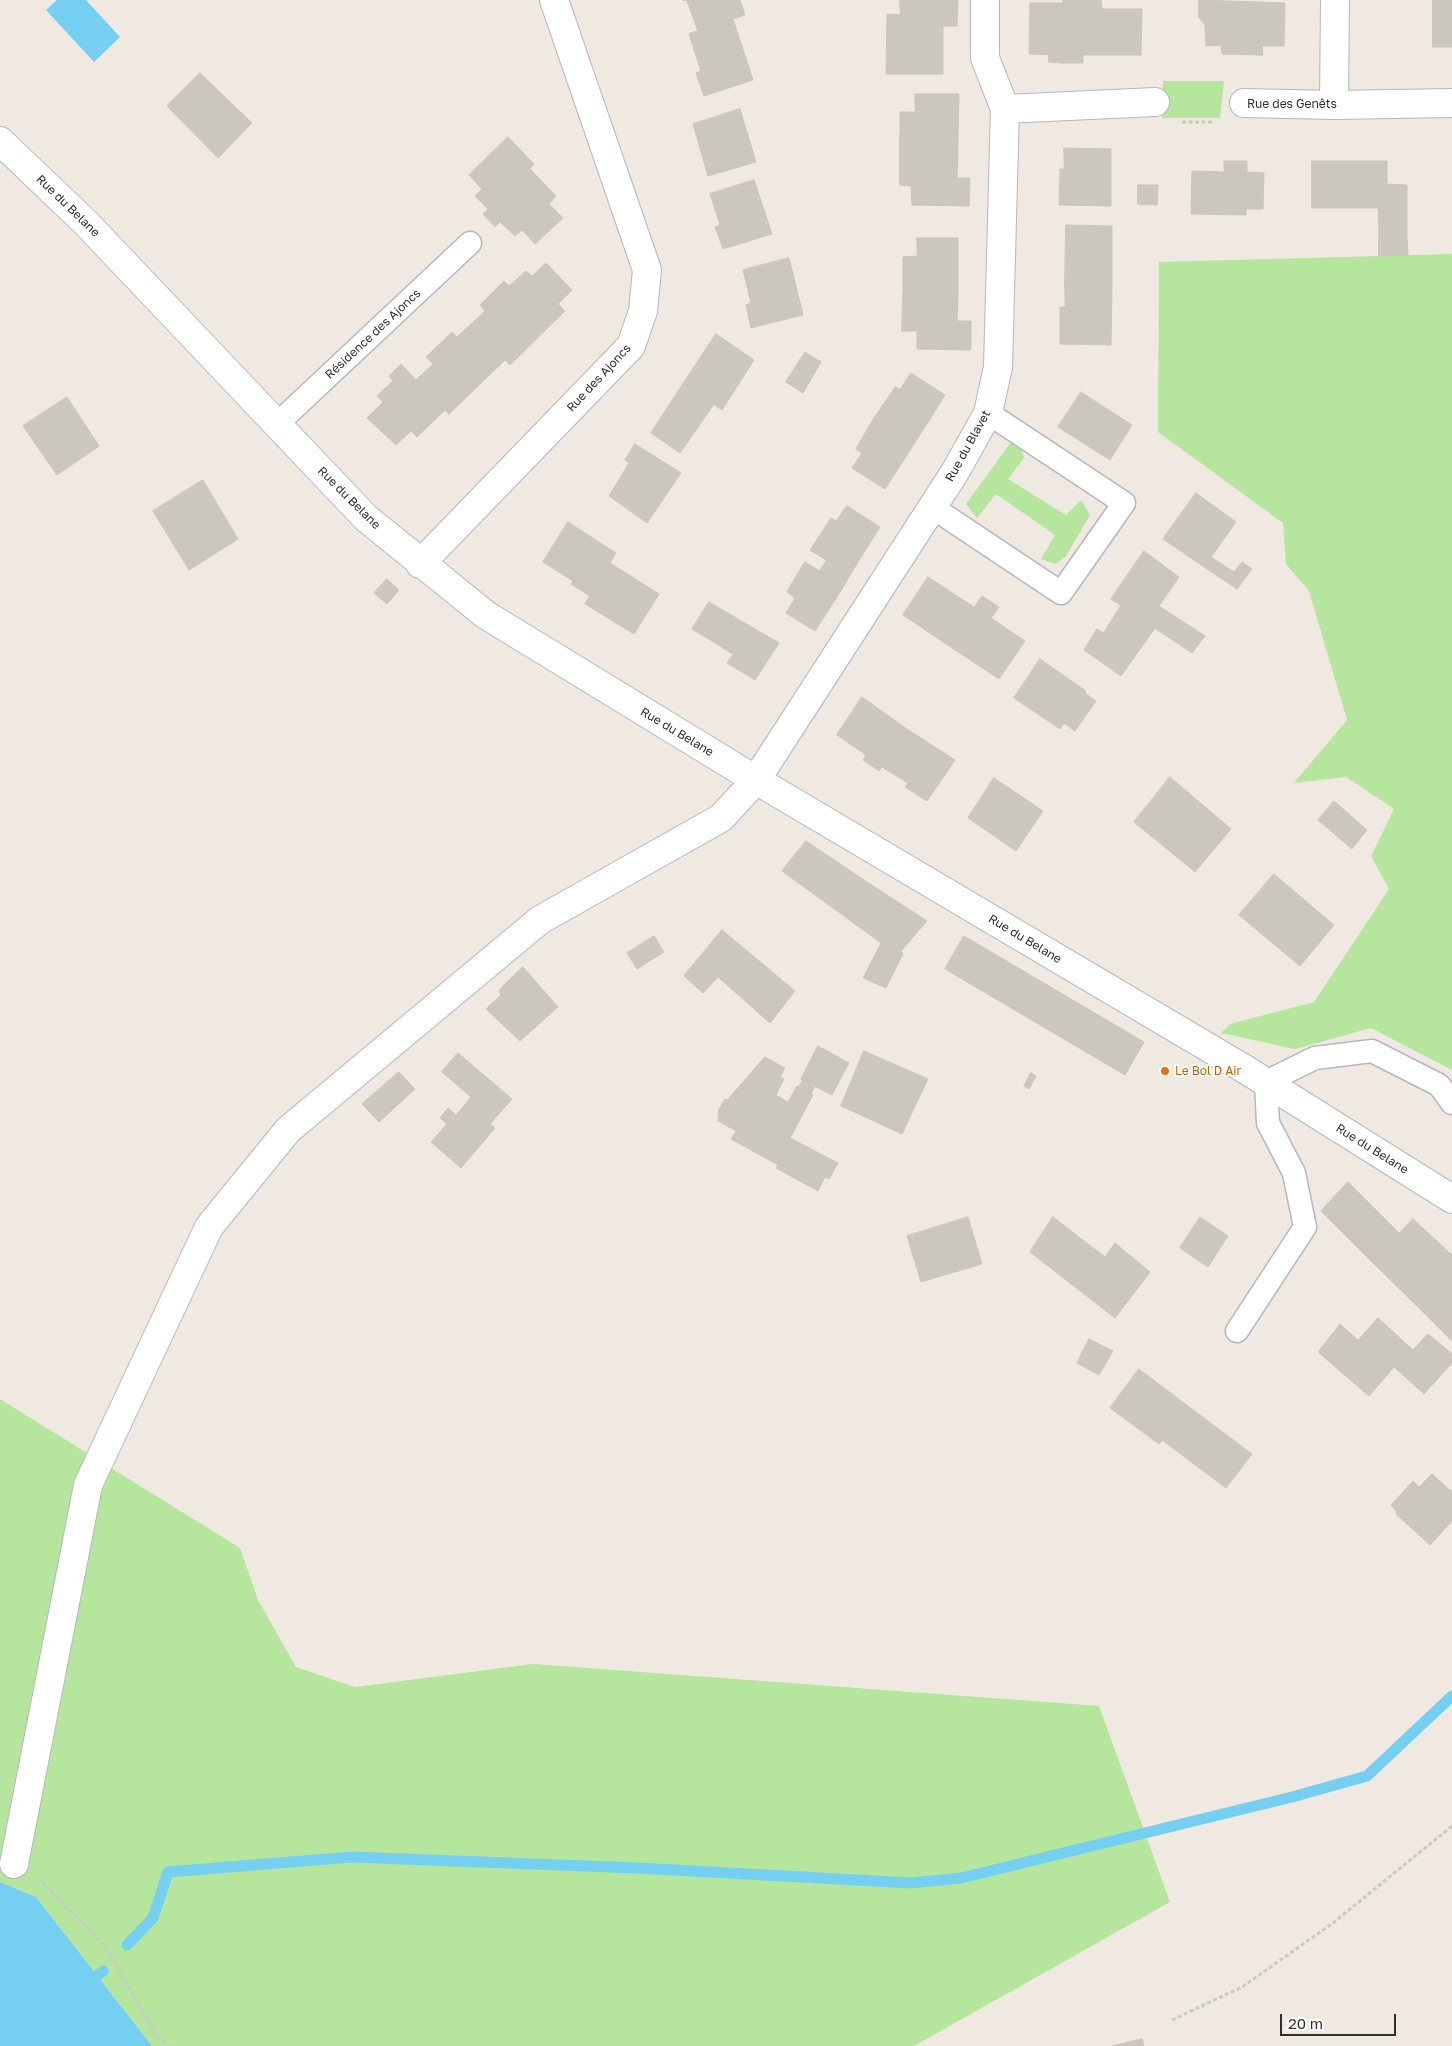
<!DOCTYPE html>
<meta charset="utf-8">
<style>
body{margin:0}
#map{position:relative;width:1452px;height:2046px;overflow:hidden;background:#efe9e1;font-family:"Golos Text",sans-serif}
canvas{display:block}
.scale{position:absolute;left:1280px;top:2014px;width:116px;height:22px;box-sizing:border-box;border:2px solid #2e2e2e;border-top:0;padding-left:6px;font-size:15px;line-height:18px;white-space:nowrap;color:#2e2e2e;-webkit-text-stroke:4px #fff;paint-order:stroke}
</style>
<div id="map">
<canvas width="1452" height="2046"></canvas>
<div class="scale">20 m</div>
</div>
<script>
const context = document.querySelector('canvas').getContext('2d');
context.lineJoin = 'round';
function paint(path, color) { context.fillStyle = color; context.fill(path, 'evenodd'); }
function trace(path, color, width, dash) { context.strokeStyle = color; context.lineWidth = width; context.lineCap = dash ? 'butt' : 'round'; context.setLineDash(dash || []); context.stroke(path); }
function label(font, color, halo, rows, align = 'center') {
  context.font = font + ' "Golos Text",sans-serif'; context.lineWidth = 4; context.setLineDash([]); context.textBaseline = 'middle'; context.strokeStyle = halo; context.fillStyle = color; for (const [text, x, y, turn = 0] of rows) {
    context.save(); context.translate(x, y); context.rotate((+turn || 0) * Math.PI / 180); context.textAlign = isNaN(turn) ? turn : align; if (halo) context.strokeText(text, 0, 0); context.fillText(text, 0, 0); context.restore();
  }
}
paint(new Path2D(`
 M1163,81H1224L1220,118H1162Z
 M1452,254V1070L1371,1028L1295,1049L1221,1033L1230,1024L1314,1002L1389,889L1371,856L1394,809L1346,777L1294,783L1347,720L1309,591L1286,564L1283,523L1158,432L1159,262Z
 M1011,442L1020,444L1024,458L1008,479L1066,515L1081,500L1090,515L1066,556L1055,564L1041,559L1055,535L996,494L977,518L966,504Z
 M0,1399L240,1548L258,1600L296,1667L355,1687L533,1664L1099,1706L1170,1902L914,2046H152L36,1897L0,1882Z`), '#b6e59e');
paint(new Path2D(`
 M57,0H86L120,37L94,62L46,10Z
 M0,1882L36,1897L152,2046H0Z`), '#75cff0');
trace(new Path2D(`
 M127,1945L153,1918L168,1872L352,1857L637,1868L911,1883L961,1878L1292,1797L1367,1776L1452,1696
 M85,1986L103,1971`), '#75cff0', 11);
const building = new Path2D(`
 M683,0H740L745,15L698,31L687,1Z
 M900,0H958L957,26H943V74H886L887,14L900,15Z
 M1063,0H1084L1083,63H1061L1062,55L1029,54L1030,3H1063Z
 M1084,0H1101L1102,9H1142L1141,55H1084Z
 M1199,0L1285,3L1284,46H1262L1263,55L1222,54L1221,45L1206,46L1205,25L1199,18Z
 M1433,0H1452V47H1433Z
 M733,19L753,80L704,96L696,73L701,71L689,34Z
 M1049,54L1062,55L1061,63L1049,62Z
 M200,73L252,123L218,158L167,106Z
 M915,94H959L958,135L900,134V112H915Z
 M740,109L756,162L708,176L693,124Z
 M900,134L958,135V150H900Z
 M508,137L534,164L530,169L556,196L549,204L563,218L535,244L522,230L515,236L500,222L495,227L483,214L488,209L475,196L482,189L469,175Z
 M1064,148L1111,149V206L1059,205L1060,169H1064Z
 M900,150H958L957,178H970L969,206L912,205L911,186L900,185Z
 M1224,161H1247V172L1264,173L1263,209H1246V215L1191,214L1192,171L1224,172Z
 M1312,161H1387V184L1407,185V237H1379L1378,208H1312Z
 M754,180L772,234L723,249L715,227L720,225L710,194Z
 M1138,185H1158L1157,205L1138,204Z
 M1066,225L1112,226V284H1065Z
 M1379,237H1407L1408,255L1379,256Z
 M917,238H958V295L903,294V257L917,256Z
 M789,258L803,315L751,328L746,305L751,303L743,270Z
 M546,263L572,290L558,304L565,311L510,365L505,360L449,414L445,410L417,437L411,431L396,445L367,418L383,402L377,396L393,381L389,376L401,364L416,380L433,364L426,357L452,332L457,337L485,311L480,305L504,281L509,286L526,271L532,276Z
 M1065,284H1112L1111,345L1060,344V307H1065Z
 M903,294L958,295L957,321H971V350L917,349V331H902Z
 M716,334L754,360L722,410L683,384Z
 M805,352L821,362L803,393L786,382Z
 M911,373L945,395L916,441L876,415L895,387L900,389Z
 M683,384L714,404L680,453L651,433Z
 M1081,392L1132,425L1110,460L1058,427Z
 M67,397L99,446L57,475L23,426Z
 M876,415L916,441L885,489L852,468L862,453L856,449Z
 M635,444L681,473L647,523L609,496L629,463L625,460Z
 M203,480L238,539L189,570L153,511Z
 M1196,493L1236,522L1204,567L1163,539Z
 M847,506L880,527L850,575L810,550L831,518L836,521Z
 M568,522L616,553L590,596L571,584L573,581L543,562Z
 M1144,551L1179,577L1159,606L1205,636L1192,653L1111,599Z
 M1211,557L1234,572L1242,562L1252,569L1237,589L1204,567Z
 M827,560L850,575L844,586L820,571Z
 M805,562L844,586L815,631L786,613L795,598L787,592Z
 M610,563L659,594L634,634L585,604Z
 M928,577L974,607L949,646L903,615Z
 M387,579L399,590L387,604L374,593Z
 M982,596L999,607L991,618L1025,641L999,679L949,646Z
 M709,602L779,643L755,680L727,663L733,654L692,629Z
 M1121,606L1155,628L1121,676L1084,650L1097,629L1103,633Z
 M1040,659L1086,691L1060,729L1014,698Z
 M1085,693L1096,701L1075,731L1064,723Z
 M862,697L907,729L879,771L863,760L866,755L837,735Z
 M907,729L955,760L927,801L905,787L908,783L882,767Z
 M1170,777L1231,829L1195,872L1134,822Z
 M994,778L1043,811L1016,851L968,818Z
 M1334,801L1367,830L1352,849L1318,820Z
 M806,841L870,884L840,913L782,871Z
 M1274,874L1334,925L1300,966L1239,915Z
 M870,884L927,921L901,951L903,954L886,988L863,978L881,943L840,913Z
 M722,930L795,991L770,1023L718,977L703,993L684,976Z
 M654,936L664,952L637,969L627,953Z
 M964,936L1144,1042L1125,1075L945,969Z
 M523,967L558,1007L520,1041L486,1009L501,995L499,991L502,987Z
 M818,1046L849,1063L832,1095L801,1079Z
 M864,1051L928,1079L902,1134L841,1106Z
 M458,1053L512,1099L490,1124L495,1128L461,1168L431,1142L447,1124L440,1118L448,1108L456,1115L471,1097L442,1072Z
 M765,1057L785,1068L780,1077L784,1079L776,1095L788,1102L797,1086L813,1095L790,1138L838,1163L829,1179L825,1177L818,1191L776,1168L778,1165L731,1139L736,1131L718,1121L719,1109L725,1099L727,1100Z
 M399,1072L415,1089L379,1122L362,1104Z
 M1031,1073L1036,1076L1029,1089L1024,1086Z
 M803,1080L815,1086L811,1094L799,1087Z
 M1348,1182L1399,1233L1372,1262L1321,1211Z
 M968,1217L982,1264L921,1282L907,1236Z
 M1053,1217L1105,1257L1115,1243L1150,1272L1115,1318L1030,1252Z
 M1200,1217L1228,1236L1208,1267L1180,1248Z
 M1413,1219L1452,1255V1296L1429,1318L1372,1262Z
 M1452,1296V1341L1429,1318Z
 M1378,1318L1413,1350L1428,1334L1452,1354V1363L1424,1394L1394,1367L1369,1396L1318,1352L1340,1324L1358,1340Z
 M1089,1339L1113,1351L1099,1375L1077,1363Z
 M1139,1369L1188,1406L1159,1444L1110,1408Z
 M1188,1406L1252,1454L1226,1488L1162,1440Z
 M1432,1474L1452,1492V1521L1430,1545L1396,1514L1397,1512L1391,1505L1413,1481L1419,1487Z
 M1142,2039L1144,2046H1113Z`);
paint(building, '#cbc7bf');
trace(building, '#cbc5ba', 1);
const lane = new Path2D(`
 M277,424L470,243
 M932,507L1061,593L1124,503L988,413
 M1237,1331L1305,1227L1294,1173L1268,1123L1266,1082L1315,1058L1372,1051L1439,1085L1452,1103`);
const street = new Path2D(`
 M1244,103L1334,105L1452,103
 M1334,105L1335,0
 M1005,109L1155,102
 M0,141L86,223L366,518L486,615L756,780L1243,1068L1452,1199
 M420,564L631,346L643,311L647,270L554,0
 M14,1864L88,1485L209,1227L288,1130L540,920L721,818L756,780L955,472L988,413L998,367L1005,109L985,58V0`);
trace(lane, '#b4b7c1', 25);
trace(street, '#b4b7c1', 30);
trace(new Path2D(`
 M1182,122H1215
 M42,1882L105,1946L158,2038L170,2046
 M1172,2020L1242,1987L1333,1923L1452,1826`), '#c9c9c9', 3, [4, 2.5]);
trace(lane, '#fff', 22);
trace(street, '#fff', 28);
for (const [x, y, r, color] of [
 [1165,1071,5,"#e8710a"]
]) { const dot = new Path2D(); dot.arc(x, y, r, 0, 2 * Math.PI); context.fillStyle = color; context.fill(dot); trace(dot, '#fff', 2); }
label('12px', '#2e2e2e', '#fff', [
 ["Rue des Genêts",1292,104],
 ["Rue du Belane",68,206,44],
 ["Résidence des Ajoncs",373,334,-43],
 ["Rue des Ajoncs",599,378,-47],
 ["Rue du Blavet",968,446,-61],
 ["Rue du Belane",349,498,45],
 ["Rue du Belane",677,732,31],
 ["Rue du Belane",1025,939,31],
 ["Rue du Belane",1372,1149,32]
]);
label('12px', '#c56008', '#fff', [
 ["Le Bol D Air",1175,1071]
], 'left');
</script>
